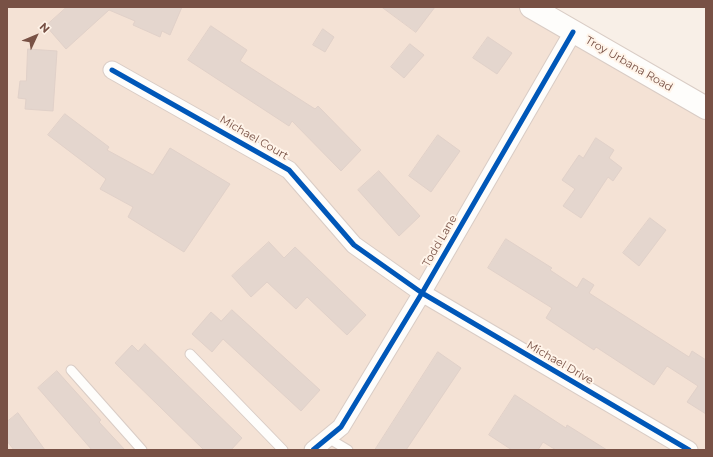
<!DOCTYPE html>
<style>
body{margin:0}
#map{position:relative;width:713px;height:457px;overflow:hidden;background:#f8efe7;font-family:Montserrat,sans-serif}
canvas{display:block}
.frame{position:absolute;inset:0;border:8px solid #785145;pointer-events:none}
.north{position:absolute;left:16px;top:16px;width:40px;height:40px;-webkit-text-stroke:3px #fff4e9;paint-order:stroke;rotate:46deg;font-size:11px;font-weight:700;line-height:16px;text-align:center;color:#785145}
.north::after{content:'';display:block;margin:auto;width:14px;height:18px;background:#785145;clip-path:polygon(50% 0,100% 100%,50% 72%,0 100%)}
</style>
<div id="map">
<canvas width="713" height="457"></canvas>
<div class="frame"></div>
<div class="north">N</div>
</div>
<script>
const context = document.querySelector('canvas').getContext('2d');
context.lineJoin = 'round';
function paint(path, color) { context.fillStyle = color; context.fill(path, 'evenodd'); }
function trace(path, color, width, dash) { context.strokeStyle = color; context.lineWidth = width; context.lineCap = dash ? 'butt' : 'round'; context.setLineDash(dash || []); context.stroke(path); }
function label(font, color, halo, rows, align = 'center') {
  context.font = font + ' Montserrat,sans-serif'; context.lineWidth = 4; context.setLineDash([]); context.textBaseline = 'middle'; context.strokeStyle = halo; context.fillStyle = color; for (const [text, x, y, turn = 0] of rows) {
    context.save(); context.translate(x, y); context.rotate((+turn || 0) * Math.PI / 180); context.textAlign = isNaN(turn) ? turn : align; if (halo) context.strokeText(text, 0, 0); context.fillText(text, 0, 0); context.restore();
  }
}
paint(new Path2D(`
 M7,7H531L706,108V450H7Z`), '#f4e2d5');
const building = new Path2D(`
 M67,7H182L170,35L162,31L160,37L133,25L135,21L109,10L66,49L46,26Z
 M382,7H435L416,32Z
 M211,26L247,50L240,61L315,109L318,106L361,150L341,171L292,121L289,126L188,60Z
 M323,29L334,37L325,52L313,45Z
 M488,37L512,53L497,74L473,58Z
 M410,44L424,55L404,78L391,67Z
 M28,49L57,51L53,111L25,109L26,99L18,98L20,81H26Z
 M65,114L109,147L107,150L153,175L170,148L230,184L184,252L128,217L133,207L100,189L106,179L48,135Z
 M438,135L460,151L431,192L409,176Z
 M596,138L614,150L609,158L622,168L613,181L608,177L581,218L563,206L575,189L562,180L579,155L583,158Z
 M379,171L420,216L399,236L358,190Z
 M650,218L666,230L639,266L623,253Z
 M506,239L552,268L550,270L577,288L583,278L594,285L589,293L689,357L692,351L706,360V414L687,402L698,386L667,366L654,385L596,347L594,350L546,318L552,308L488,268Z
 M269,242L284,258L295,247L366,315L347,335L307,297L296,309L267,282L251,297L232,276Z
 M232,310L320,390L301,411L223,339L212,352L192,334L211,312L221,321Z
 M145,344L242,438L231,450H204L115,363L132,345L138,351Z
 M438,352L461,368L406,450H375Z
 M57,371L101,420L99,422L125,450H92L38,388Z
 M515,395L566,428L567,425L607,450H556L543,442L538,450H512L489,435Z
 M18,413L45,450H14L7,441V422Z`);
paint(building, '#e4d6ce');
trace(building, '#e1d1c9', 1);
const service = new Path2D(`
 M190,354L283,450
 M71,370L142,450
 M328,438L348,450`);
const minor = new Path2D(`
 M112,70L289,170L354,245L422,293L689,450
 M313,450L341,427L422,293L573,32`);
const tertiary = new Path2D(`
 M531,7L706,108`);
trace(service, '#d9ccc5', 11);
trace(minor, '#d9ccc5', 19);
trace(tertiary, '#d9ccc5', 24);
trace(service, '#fefdfb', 9);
trace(minor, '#fefdfb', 17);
trace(tertiary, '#fefdfb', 22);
trace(new Path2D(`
 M112,70L289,170L354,245L422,293L689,450
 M313,450L341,427L422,293L573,32`), '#0057b8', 5);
label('11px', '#785145', '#fff4e9', [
 ["Troy Urbana Road",629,64,30],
 ["Michael Court",254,138,30],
 ["Todd Lane",440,241,-60],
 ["Michael Drive",560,363,30]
]);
</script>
